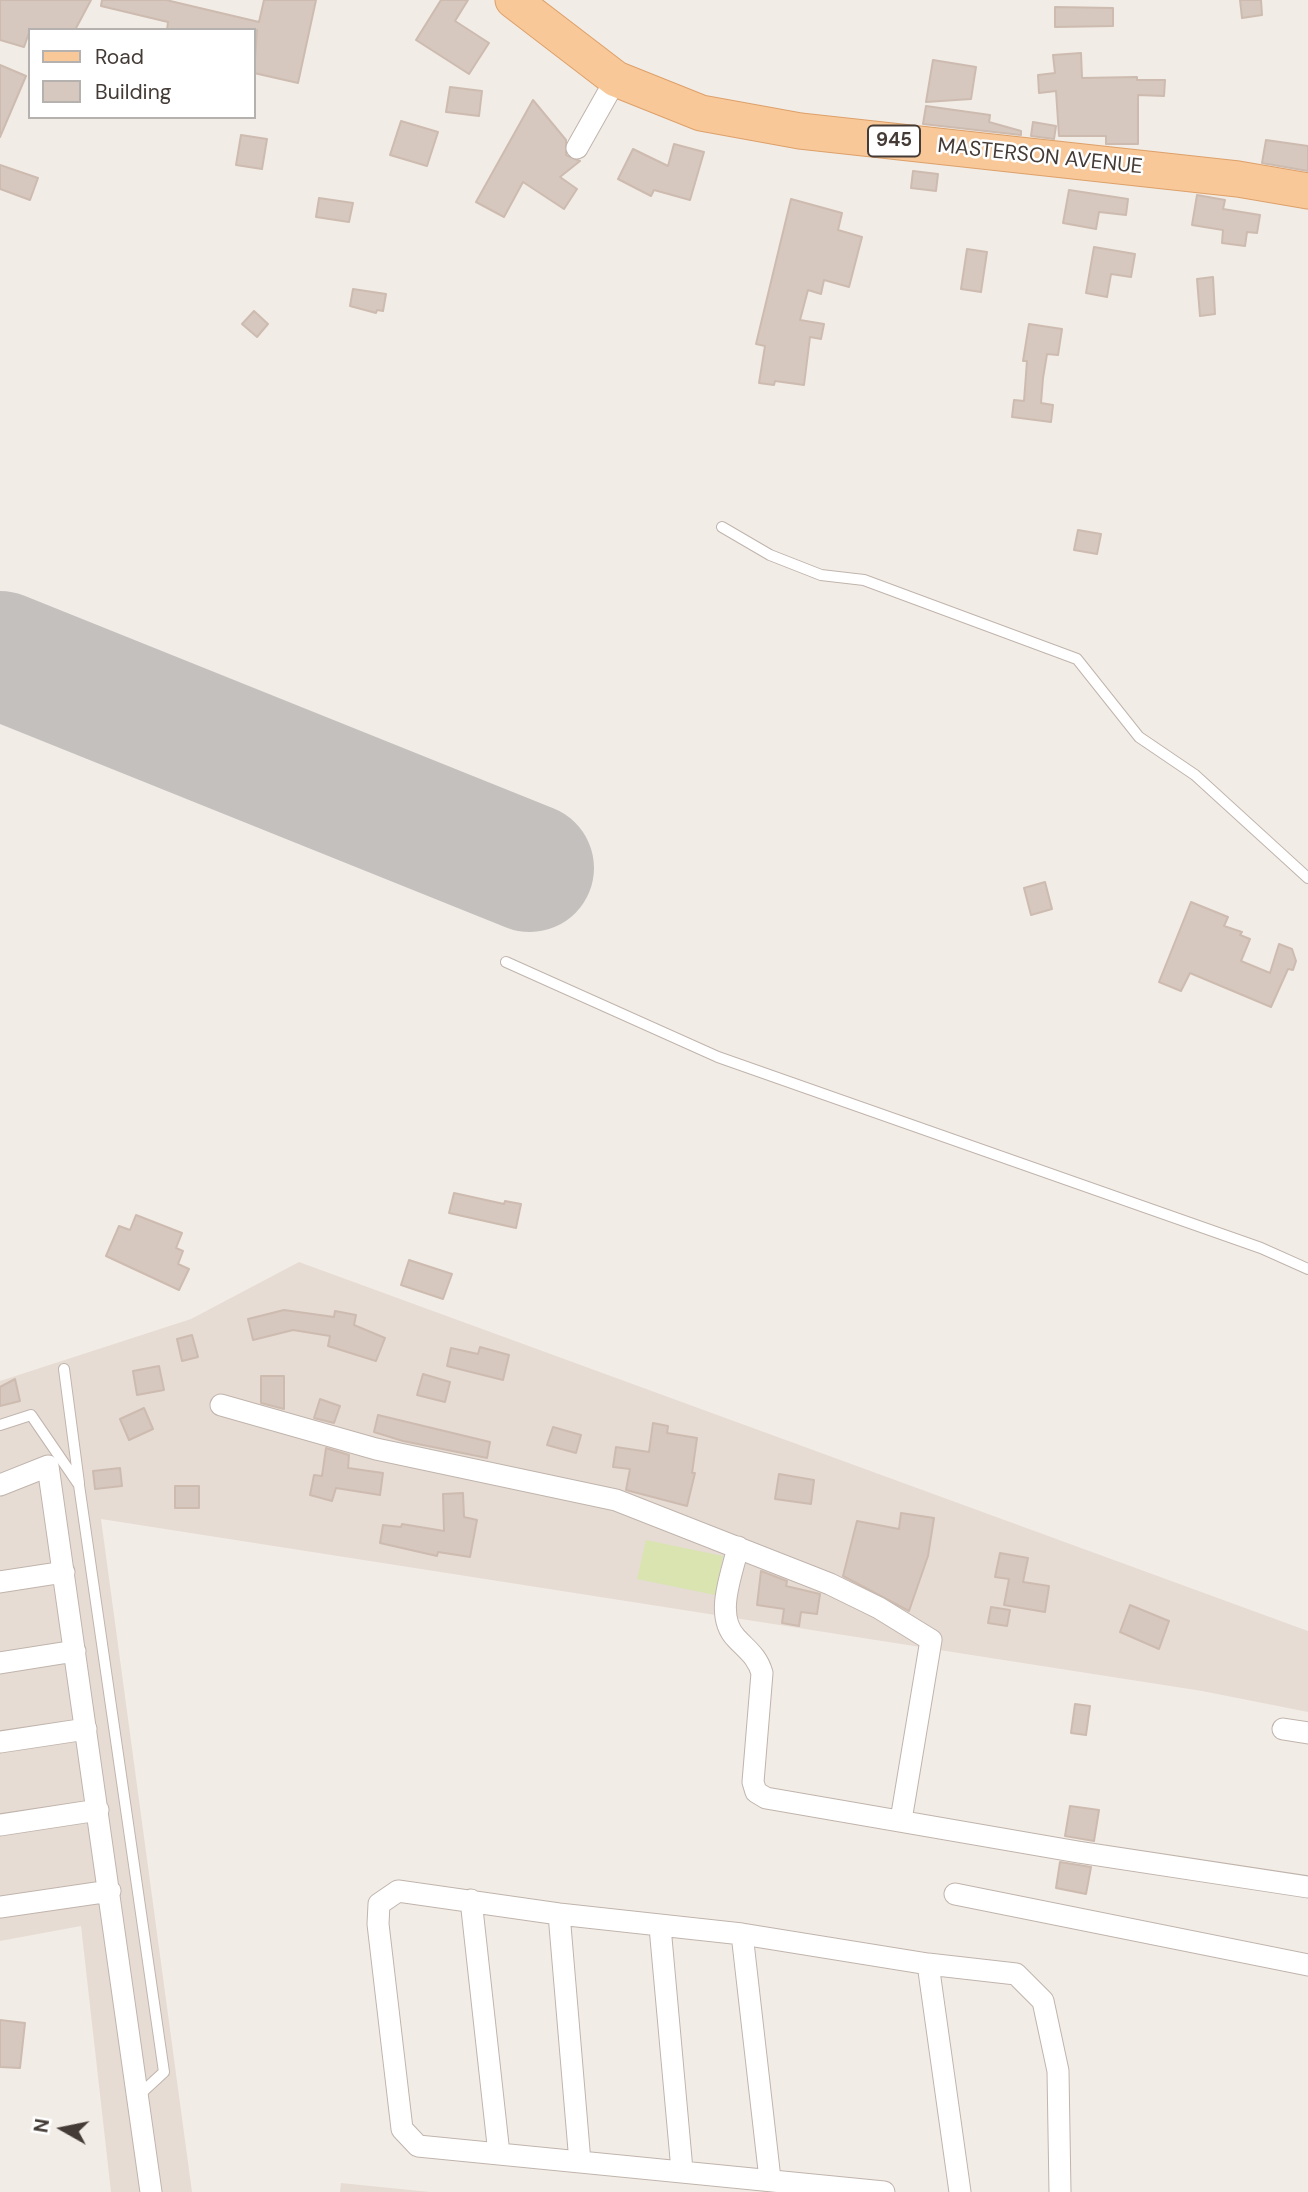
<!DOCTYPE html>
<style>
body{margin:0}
#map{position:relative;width:1308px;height:2192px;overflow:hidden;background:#f2ece6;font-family:"DM Sans",sans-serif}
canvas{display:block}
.legend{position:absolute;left:28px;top:28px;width:228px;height:91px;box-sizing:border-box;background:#fff;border:2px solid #b4b1af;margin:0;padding:9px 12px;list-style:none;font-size:21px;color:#443b36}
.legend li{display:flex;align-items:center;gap:14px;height:35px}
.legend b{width:35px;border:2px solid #b4b1af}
.north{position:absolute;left:28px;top:2094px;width:70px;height:70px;-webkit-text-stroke:5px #fff;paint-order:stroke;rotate:279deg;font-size:19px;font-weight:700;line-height:28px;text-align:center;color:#443b36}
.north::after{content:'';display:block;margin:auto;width:24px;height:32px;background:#443b36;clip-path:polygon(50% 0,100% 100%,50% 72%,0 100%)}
</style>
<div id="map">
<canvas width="1308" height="2192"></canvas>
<ul class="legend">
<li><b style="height:9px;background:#f8c899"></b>Road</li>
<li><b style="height:19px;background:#d6c8bf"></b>Building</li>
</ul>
<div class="north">N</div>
</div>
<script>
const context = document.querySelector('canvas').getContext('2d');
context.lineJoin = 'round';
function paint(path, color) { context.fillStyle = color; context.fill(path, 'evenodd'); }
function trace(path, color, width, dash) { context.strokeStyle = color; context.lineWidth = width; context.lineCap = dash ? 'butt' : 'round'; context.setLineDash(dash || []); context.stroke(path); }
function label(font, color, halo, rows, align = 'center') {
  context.font = font + ' "DM Sans",sans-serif'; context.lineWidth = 5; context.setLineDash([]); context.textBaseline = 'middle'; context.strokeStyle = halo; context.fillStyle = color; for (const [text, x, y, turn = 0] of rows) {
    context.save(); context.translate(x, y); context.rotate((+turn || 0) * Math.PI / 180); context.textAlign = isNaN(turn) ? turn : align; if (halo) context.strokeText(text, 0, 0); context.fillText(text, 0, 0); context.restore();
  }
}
paint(new Path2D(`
 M299,1262L1308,1631V1712L1202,1691L101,1519L192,2192H111L81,1926L0,1941V1381L191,1319Z
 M341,2183L430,2192H340Z`), '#e6dcd4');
paint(new Path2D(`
 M646,1540L723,1556L715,1595L637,1579Z`), '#d9e4b1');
trace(new Path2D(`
 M0,655L530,868`), '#c4c0be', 128);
const building = new Path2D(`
 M0,0H91L75,30H30L24,47L0,40Z
 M102,0H166L259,22L264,0H316L298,83L254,73L257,30H167L168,22L101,6Z
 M441,0H468L455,21L489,43L469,74L416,40Z
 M1240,0H1261L1262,15L1242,18Z
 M1055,7L1113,8V26L1055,27Z
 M1081,53L1082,78L1137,77V80H1165L1164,96L1138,95V144H1106V136H1059L1056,91L1039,93L1038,75L1055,73L1053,55Z
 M933,60L976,67L971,99L926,102Z
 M0,65L26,76L0,137Z
 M450,87L482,91L479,116L446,112Z
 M533,100L566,140V155L580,161L560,177L577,189L564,209L523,182L504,217L476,202Z
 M926,106L990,115L989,122L1021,131V135L923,124Z
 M401,121L438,132L427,166L390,155Z
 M1033,122L1056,126L1054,139L1031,136Z
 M241,135L267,139L262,169L236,165Z
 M1266,140L1308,146V171L1262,163Z
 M674,144L704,152L690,200L654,190L651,196L618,179L633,149L668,166Z
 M0,165L38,178L30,200L0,189Z
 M913,171L938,174L936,191L911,188Z
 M1069,190L1128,199L1126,215L1099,212L1096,229L1063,223Z
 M1197,195L1225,200L1223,209L1260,215L1257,233L1247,232L1245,246L1222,243L1223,230L1192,225Z
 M319,198L353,203L349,222L316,217Z
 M791,199L842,213L838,230L862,237L849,287L824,280L821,294L808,290L800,320L824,324L821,339L810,337L804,385L775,381L774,385L759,383L765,346L756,344Z
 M1094,247L1135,254L1131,277L1111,274L1107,297L1086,293Z
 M967,249L987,252L981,292L961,289Z
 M1213,277L1215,314L1200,316L1197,279Z
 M353,289L386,294L383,311L377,310L376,313L350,306Z
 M254,311L268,324L257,337L242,324Z
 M1029,324L1062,329L1058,355L1047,354L1043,378L1041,403L1053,405L1051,422L1012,417L1014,400L1024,401L1027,361H1023Z
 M1078,530L1101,534L1097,554L1074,550Z
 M1045,882L1052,909L1031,915L1024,888Z
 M1191,902L1228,917L1224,926L1242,932L1240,935L1250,939L1241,961L1270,973L1279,944L1292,949L1296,961L1293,970L1288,969L1271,1007L1190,973L1181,991L1159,982Z
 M454,1193L504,1204L505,1201L521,1204L516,1228L449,1213Z
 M136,1215L182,1233L176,1248L183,1251L178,1264L189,1269L179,1290L106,1256L119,1226L130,1230Z
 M409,1260L452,1274L443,1299L401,1285Z
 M284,1310L334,1317L335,1311L356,1315L354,1325L385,1338L376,1361L328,1346L330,1336L293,1330L253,1340L248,1319Z
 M192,1335L198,1357L182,1361L177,1339Z
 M480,1347L509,1355L503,1380L447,1366L451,1348L478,1354Z
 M159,1366L164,1390L137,1395L133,1371Z
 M423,1374L450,1382L445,1402L417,1395Z
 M261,1376H284V1409L261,1403Z
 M15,1379L20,1401L0,1406V1387Z
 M320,1399L340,1406L334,1423L314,1418Z
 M144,1408L153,1429L129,1440L120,1419Z
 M378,1415L490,1442L487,1458L403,1441L374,1432Z
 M653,1423L668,1426L667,1433L697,1438L692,1473H695L687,1506L626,1490L630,1469L613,1467L616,1447L649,1452Z
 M553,1427L581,1435L576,1453L547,1445Z
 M326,1448L349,1455L348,1468L383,1473L380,1495L336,1488L332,1501L310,1495L314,1475L322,1476Z
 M120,1468L122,1486L95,1489L93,1471Z
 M779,1474L814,1480L811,1504L775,1499Z
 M175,1486H199V1508H175Z
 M463,1493L464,1517L477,1520L470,1557L438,1552L437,1556L380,1543L383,1525L401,1527L402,1524L444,1531L443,1494Z
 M901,1513L934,1518L928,1556L909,1611L843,1576L857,1521L899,1529Z
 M1000,1553L1028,1558L1023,1582L1049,1586L1045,1612L1004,1605L1009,1579L995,1577Z
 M761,1571L787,1581L786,1586L820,1594L817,1614L801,1612L799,1626L782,1623L784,1609L757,1605Z
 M1130,1605L1169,1621L1159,1649L1120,1632Z
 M991,1607L1010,1610L1007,1626L988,1623Z
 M1075,1704L1090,1706L1086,1735L1071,1733Z
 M1070,1806L1099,1810L1094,1841L1065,1836Z
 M1060,1862L1091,1867L1086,1894L1056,1888Z
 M0,2020L25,2023L20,2068L0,2067Z`);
paint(building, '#d6c8bf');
trace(building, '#cdbbb0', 2);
const service = new Path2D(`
 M722,527L770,555L821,575L864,580L1077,659L1139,737L1195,775L1308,878
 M506,962L718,1057L1261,1248L1308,1269
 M64,1369L79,1483
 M0,1425L31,1415L79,1485L164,2072L138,2096`);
const minor = new Path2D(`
 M577,148L616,79
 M221,1405L376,1449L616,1500L830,1584L879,1608L931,1640L901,1820
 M0,1485L48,1466L151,2192
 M738,1547C732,1575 714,1615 736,1638C747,1650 757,1656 762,1673L753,1782L756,1792L766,1798L1078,1852L1308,1887
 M0,1582L64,1572
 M0,1663L75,1651
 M1283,1729L1308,1733
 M0,1742L86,1729
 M0,1825L98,1810
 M955,1894L1308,1965
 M471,1900L499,2154
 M0,1907L110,1891
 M559,1914L580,2162
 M660,1927L682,2170
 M742,1934L770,2179
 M928,1964L960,2192
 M884,2192L418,2146L402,2129L378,1924L379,1904L398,1891L559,1914L742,1934L928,1964L1016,1974L1043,2001L1058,2071L1060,2192`);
const primary = new Path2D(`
 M513,0L616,79L701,113L800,131L1238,179L1308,191`);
trace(service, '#c0b4ac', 12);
trace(minor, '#c0b4ac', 23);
trace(primary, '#dda069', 37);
trace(service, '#fff', 10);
trace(minor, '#fff', 21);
trace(primary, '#f8c899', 35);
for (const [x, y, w] of [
 [894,141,52]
]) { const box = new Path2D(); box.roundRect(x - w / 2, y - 15.5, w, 31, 5); context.fillStyle = '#fff'; context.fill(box); trace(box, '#443b36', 2); }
label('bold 19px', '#443b36', null, [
 ["945",894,141]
]);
label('21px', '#443b36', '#fff', [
 ["MASTERSON AVENUE",1040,157,6]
]);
</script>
